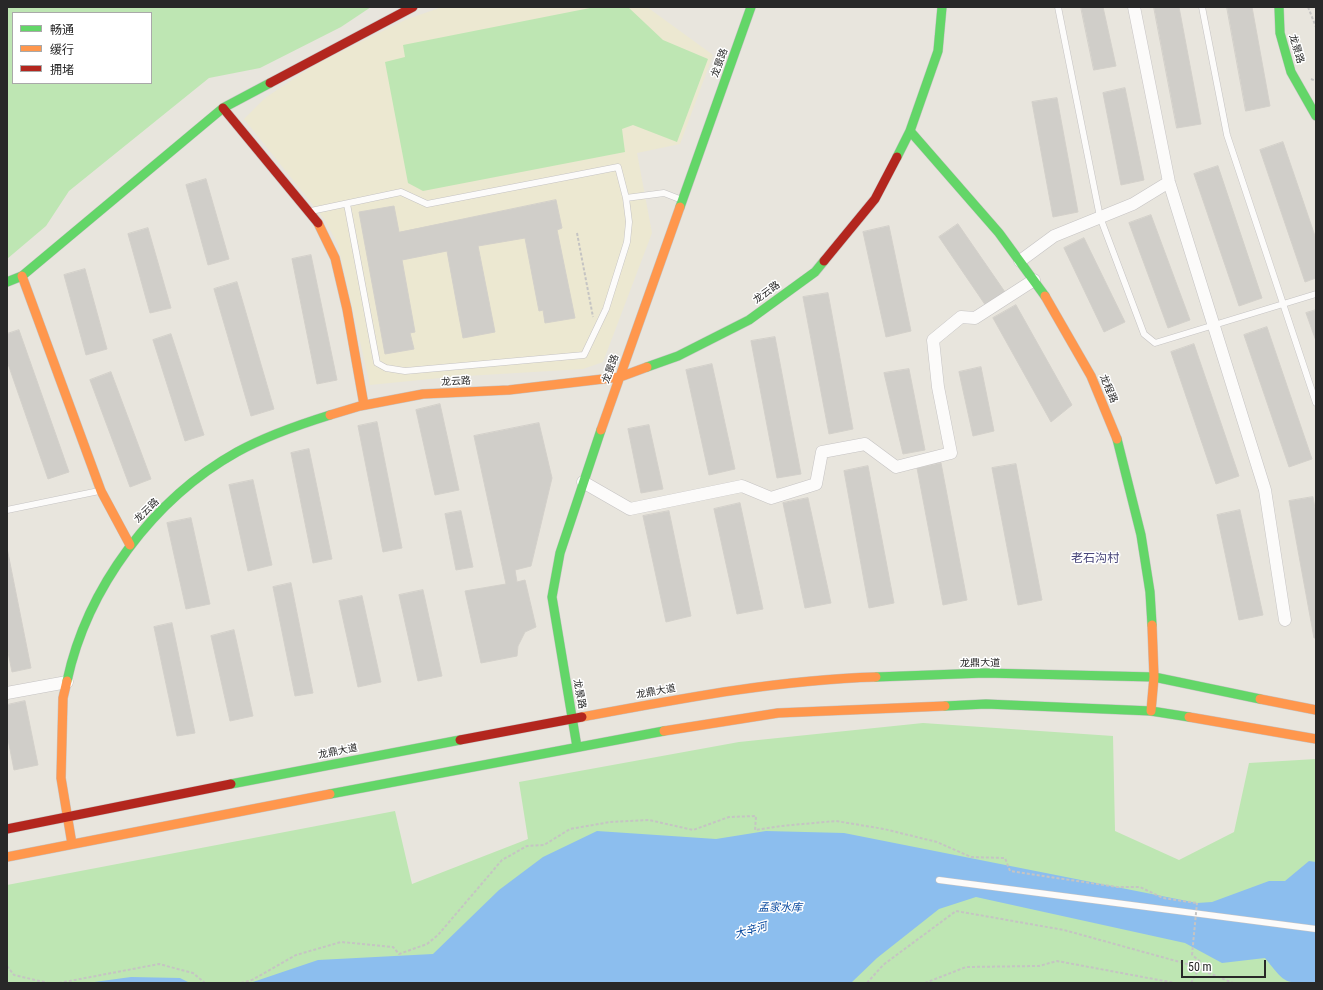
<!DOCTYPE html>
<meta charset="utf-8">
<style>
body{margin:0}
#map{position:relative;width:1323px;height:990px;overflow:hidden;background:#e8e5dd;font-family:"Roboto Condensed","Noto Sans SC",sans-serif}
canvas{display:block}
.frame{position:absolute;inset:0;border:8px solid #282828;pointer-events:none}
.legend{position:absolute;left:12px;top:12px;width:140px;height:72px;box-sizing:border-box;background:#fff;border:1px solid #a9a9a9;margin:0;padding:5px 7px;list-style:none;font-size:12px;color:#282828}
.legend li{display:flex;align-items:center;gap:8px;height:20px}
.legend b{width:20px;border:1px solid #a9a9a9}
.scale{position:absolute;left:1181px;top:960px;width:85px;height:18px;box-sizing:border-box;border:2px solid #282828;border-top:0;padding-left:5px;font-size:12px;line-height:14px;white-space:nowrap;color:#282828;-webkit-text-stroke:3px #fff;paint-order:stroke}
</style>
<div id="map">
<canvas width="1323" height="990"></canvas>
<div class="frame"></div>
<ul class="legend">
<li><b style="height:5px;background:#63d668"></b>畅通</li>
<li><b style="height:5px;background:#ff974d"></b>缓行</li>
<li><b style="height:5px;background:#b3261e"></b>拥堵</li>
</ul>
<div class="scale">50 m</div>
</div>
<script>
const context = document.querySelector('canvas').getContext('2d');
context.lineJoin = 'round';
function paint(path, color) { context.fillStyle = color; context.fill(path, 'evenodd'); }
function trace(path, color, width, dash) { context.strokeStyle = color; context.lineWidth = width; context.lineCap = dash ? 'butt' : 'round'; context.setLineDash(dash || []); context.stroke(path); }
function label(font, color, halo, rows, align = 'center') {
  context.font = font + ' "Roboto Condensed","Noto Sans SC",sans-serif'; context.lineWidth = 3; context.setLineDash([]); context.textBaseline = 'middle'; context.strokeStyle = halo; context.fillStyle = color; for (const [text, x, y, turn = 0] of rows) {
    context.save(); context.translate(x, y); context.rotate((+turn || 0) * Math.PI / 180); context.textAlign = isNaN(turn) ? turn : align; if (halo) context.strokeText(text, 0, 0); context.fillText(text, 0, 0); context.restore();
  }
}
paint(new Path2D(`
 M442,7H647L713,55L680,144L637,153L652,233L603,362L583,369L450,377L370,385L338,245L325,220L244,119L265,98L316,64L405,20Z`), '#ece8d1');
paint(new Path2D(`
 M7,7H371L341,27L260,68L209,78L69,191L46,226L7,259ZM13,13H151V83H13Z
 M595,7H628L663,40L708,59L677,142L633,125L622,129L625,152L423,191L408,183L385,62L405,57L403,45Z
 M923,723L1113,736L1115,831L1179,860L1234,832L1249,763L1316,759V983H7V885L395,811L412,884L528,839L519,782L739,742Z`), '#bee6b3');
paint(new Path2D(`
 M597,831L716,839L766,831L844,833L1197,903L1212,902L1269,881H1285L1309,861L1316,862V983C1283,983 1286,984 1265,958L1222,963L1185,943L976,897L939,909L877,958L851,983H250L318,960L433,954L499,890L543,857Z
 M131,977L180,978L190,983H87Z`), '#8cbeee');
const building = new Path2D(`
 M1081,7H1103L1116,66L1094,70Z
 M1154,7H1179L1201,124L1177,128Z
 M1227,7H1252L1270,106L1246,111Z
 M1125,88L1144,180L1121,185L1103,93Z
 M1057,98L1078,212L1053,217L1032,102Z
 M1283,142L1316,239V278L1305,282L1260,150Z
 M1218,166L1262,298L1239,306L1194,174Z
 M206,179L229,259L208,265L186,185Z
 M556,200L562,228L557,230L575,318L545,323L543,310L539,311L525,238L478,246L495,332L463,338L447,251L402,260L415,332L410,333L414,349L385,354L359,212L394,206L399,232Z
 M1151,215L1190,320L1168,328L1129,223Z
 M958,224L1005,292L986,306L939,237Z
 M889,226L911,331L886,337L863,232Z
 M148,228L171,308L150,313L128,234Z
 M1084,238L1125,322L1104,332L1064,248Z
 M311,255L337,380L317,384L292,259Z
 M85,269L107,349L86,355L64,275Z
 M237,282L274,409L251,416L214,289Z
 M828,293L853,429L829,434L803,297Z
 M1016,305L1072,405L1051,422L993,318Z
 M1316,310V341L1306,313Z
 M1267,327L1312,459L1289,467L1244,335Z
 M19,330L69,472L48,479L7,361V334Z
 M171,334L204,435L185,441L153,340Z
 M775,337L801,474L777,478L751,341Z
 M1194,344L1239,476L1216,484L1171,352Z
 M712,364L735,469L709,475L686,370Z
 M981,367L994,431L973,436L959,372Z
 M909,369L925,450L903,454L884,373Z
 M111,372L151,479L130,487L90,380Z
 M440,404L459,490L435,495L416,410Z
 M377,422L402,548L383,552L358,426Z
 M539,423L552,478L531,566L515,570L517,582L525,580L536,627L525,632L518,646L517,656L481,663L465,591L506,584L474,436Z
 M649,425L663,489L641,493L628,429Z
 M309,449L332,559L313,563L291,453Z
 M941,463L967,600L943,605L917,468Z
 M1016,464L1042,600L1018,605L992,468Z
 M868,466L894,603L869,608L844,471Z
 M253,480L272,565L248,571L229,485Z
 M1313,497L1316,514V638H1314L1289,501Z
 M808,498L831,603L805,608L783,503Z
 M740,503L763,609L737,614L714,509Z
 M1240,510L1263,615L1239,620L1217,515Z
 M461,511L473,567L456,570L445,514Z
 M669,511L691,616L666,622L643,516Z
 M191,518L210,604L186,609L167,523Z
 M7,548L31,668L12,672L7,647Z
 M291,583L313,693L295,696L273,587Z
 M423,590L442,676L418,681L399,595Z
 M362,596L381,682L358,687L339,601Z
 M172,623L195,733L177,736L154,627Z
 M234,630L253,716L230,721L211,636Z
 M25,701L38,765L14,770L7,734V705Z`);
paint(building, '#d0cec9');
trace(building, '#d3d0ca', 1);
const lane = new Path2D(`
 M1058,7L1100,217L1144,334L1155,343L1316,294
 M1202,7L1227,135L1316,403
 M347,204L377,363L386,368L405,371L584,355L606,309L627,242L629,222L626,198
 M311,211L401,192L427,204L618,167L626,198L664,193L682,200
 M7,510L99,491
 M939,880L1316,929`);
const street = new Path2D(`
 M1134,7L1169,182L1265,490L1285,620
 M1020,261L1054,236L1133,204L1169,182
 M583,482L630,509L742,486L771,498L816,484L822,452L865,444L896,467L951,453L938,387L933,340L961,317L975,318L1034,280
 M7,693L67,682`);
const fast = new Path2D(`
 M1279,7L1280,33L1291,72L1316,116
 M910,131L999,233L1045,296
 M897,157L910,131L938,51L942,7
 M680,207L751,7
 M7,282L22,276L223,108L270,83
 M647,367L678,356L749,320L815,272L824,261
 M1117,439L1141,535L1150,592L1152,625
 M876,677L985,673L1154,677L1260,699
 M67,681C87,588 153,499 237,452C266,436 298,425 330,415
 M945,706L986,704L1151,711L1189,717
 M577,747L552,597L560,553L601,430
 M231,784L460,740
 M330,794L664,731`);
const slow = new Path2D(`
 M318,223L335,258L347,309L364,405
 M22,276L101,491L130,545
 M1045,296L1091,376L1117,439
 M330,415L360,406L423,394L509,390L620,377L647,367
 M601,430L680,207
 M67,681L63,698L61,778L72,844
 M1260,699L1316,710
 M1151,711L1154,677L1152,625
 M582,717C679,699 776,680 876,677
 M1189,717L1316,739
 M664,731L778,713L945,706
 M7,857L330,794`);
const jam = new Path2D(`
 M270,83L413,7
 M223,108L318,223
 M824,261L875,199L897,157
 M460,740L582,717
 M7,829L231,784`);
trace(lane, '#c5c3c3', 7);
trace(street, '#c5c3c3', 13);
trace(fast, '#c5c3c3', 10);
trace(slow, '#c5c3c3', 10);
trace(jam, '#c5c3c3', 10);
trace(new Path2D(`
 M1308,7L1316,27
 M1311,79L1316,81
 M577,233L593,317
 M7,966L14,975L48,983
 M59,983L159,964L193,973L205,983
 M241,983L252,980L296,955L341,942L393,947L399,954L427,944L438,935L502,860L527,846L544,845L570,829L610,822L649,820L693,830L729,817L756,816L755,830L781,826L836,821L884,829L937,842L971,857L1005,858L1010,871L1117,887H1140L1163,898L1197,903
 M867,983L883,965L956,911L1064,930L1187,964L1233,983
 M925,983L966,967L1039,966L1057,961L1175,983
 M1191,983L1202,963L1192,955`), '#c5c4c3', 2, [3, 2]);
trace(lane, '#fcfbfa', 6);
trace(street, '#fcfbfa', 12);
trace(fast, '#63d668', 9);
trace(slow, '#ff974d', 9);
trace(jam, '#b3261e', 9);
trace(new Path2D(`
 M1192,955L1197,903`), '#c5c4c3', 2, [3, 2]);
label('10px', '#282828', '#fff', [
 ["龙景路",1296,49,73],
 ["龙景路",720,63,-70],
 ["龙云路",767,293,-36],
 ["龙景路",611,369,-70],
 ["龙云路",456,382,-3],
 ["龙程路",1108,389,67],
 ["龙云路",147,511,-44],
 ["龙鼎大道",980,663],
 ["龙鼎大道",656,692,-10],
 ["龙景路",579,694,79],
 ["龙鼎大道",338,752,-11]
]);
label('italic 11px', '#06489e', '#fff', [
 ["孟家水库",780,908],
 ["大辛河",751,931,-15]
]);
label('12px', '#49477b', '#fff', [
 ["老石沟村",1095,559]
]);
</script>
